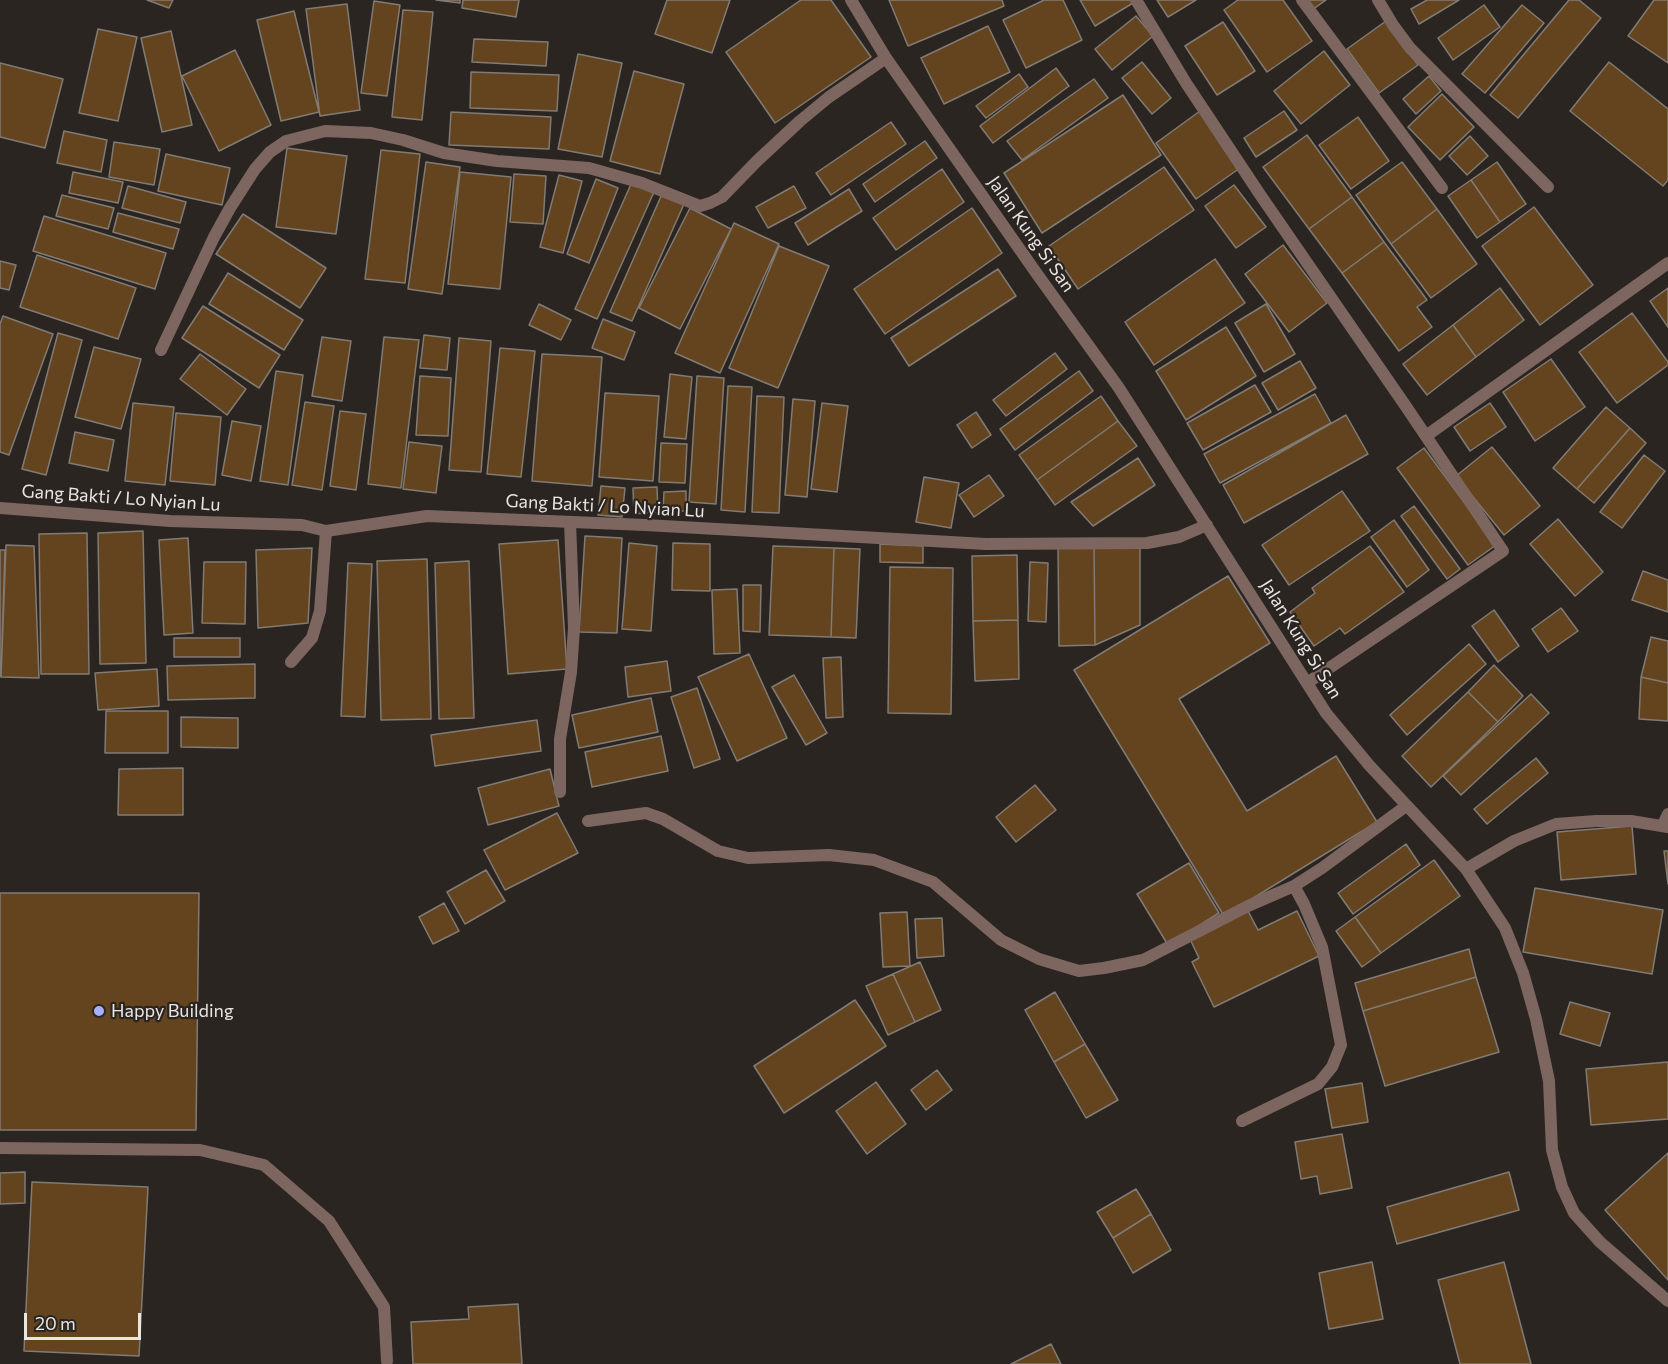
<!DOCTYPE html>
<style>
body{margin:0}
#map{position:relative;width:1668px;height:1364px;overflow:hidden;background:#2b2522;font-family:Commissioner,sans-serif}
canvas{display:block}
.scale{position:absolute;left:24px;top:1313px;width:117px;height:27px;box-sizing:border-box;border:3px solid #e9e5e3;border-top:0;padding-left:8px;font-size:18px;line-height:21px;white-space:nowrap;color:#e9e5e3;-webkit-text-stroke:4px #2b2522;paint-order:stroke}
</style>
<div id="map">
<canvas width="1668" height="1364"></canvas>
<div class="scale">20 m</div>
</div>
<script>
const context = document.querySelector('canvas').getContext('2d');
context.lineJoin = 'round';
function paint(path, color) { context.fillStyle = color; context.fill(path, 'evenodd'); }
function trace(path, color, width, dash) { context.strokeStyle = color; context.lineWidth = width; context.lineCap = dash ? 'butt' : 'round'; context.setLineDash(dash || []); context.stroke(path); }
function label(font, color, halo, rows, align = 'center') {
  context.font = font + ' Commissioner,sans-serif'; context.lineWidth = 4.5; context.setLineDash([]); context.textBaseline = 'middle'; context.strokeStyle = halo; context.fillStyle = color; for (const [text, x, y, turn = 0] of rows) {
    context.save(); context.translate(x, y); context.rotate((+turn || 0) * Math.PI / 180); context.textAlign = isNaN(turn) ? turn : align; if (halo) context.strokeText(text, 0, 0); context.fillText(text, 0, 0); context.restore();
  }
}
const building = new Path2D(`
 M147,0H173L169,8Z
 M436,0H460V3Z
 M463,0H519L516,17L462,8Z
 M667,0H730L712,53L655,34Z
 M801,0H831L871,57L775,123L726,52Z
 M889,0H1002L1004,6L908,46Z
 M1044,0H1063L1082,40L1026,68L1003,20Z
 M1080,0H1131L1133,3L1095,26Z
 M1157,0H1196L1168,17Z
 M1238,0H1283L1312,41L1267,72L1224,10Z
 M1305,0H1326L1312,10Z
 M1427,0H1459L1419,24L1411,9Z
 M1569,0H1579L1601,18L1518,118L1490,95Z
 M1654,0H1668V63L1628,36Z
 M374,1L400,5L387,96L361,93Z
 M347,4L360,110L320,116L306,9Z
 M1484,5L1500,27L1453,60L1438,38Z
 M1522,5L1544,23L1485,93L1462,74Z
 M403,10L433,12L422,120L392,117Z
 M294,11L319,112L281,121L257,20Z
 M1136,16L1153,36L1112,70L1095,49Z
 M1386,21L1418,65L1379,93L1347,49Z
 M1223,22L1255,71L1217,95L1185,46Z
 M988,26L1010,72L944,104L921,58Z
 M98,29L137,37L118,121L79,113Z
 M171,31L192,125L162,132L141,38Z
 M474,39L548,42L546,66L472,62Z
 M235,50L271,125L219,151L182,76Z
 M1324,51L1350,85L1301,124L1274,91Z
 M578,54L622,63L602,157L558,149Z
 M1142,62L1171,98L1152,114L1122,78Z
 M1609,62L1668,109V180L1663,186L1570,111Z
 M0,63L63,79L45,148L0,137Z
 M1056,68L1069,86L993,143L980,126Z
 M634,71L684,84L660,174L610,161Z
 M471,72L559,75L557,111L470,108Z
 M1019,74L1028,87L986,118L976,106Z
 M1429,76L1441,91L1416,114L1403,99Z
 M1094,79L1108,98L1022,160L1007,141Z
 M1442,94L1474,127L1440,160L1408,127Z
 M1123,95L1161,155L1042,233L1004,173Z
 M1200,111L1240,168L1196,199L1156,143Z
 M1284,111L1297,130L1256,157L1244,138Z
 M451,112L551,117L549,149L449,145Z
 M1358,117L1389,161L1351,189L1319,145Z
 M891,122L906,144L831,195L816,173Z
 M64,131L107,140L101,172L57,163Z
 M1307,135L1352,197L1309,229L1263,167Z
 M1470,136L1488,156L1467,175L1449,156Z
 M925,141L937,158L875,202L863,184Z
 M114,142L160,149L154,185L109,177Z
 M287,148L347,156L336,234L276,227Z
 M381,150L420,154L405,283L365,279Z
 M166,154L230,168L222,205L158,191Z
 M426,162L460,167L442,294L408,289Z
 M1402,162L1437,209L1391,244L1356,195Z
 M1497,162L1526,204L1500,222L1471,180Z
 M1164,167L1194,210L1078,289L1049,246Z
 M942,169L964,202L896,250L873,218Z
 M73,172L123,182L118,203L69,193Z
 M460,172L511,177L500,289L448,284Z
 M514,174L546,176L543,224L510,222Z
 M559,175L582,181L563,253L540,247Z
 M596,179L618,188L589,263L567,254Z
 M1471,180L1500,222L1477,238L1448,196Z
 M632,182L654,192L597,319L575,309Z
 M1234,185L1266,227L1236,248L1205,206Z
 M128,186L186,202L180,223L122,208Z
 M794,186L806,208L768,228L756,207Z
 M849,189L862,211L808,245L795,223Z
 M662,194L684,204L632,321L610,312Z
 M62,195L114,208L108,229L56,216Z
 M1352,197L1384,242L1342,273L1309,229Z
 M1534,207L1593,285L1540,325L1482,246Z
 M690,208L731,229L680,329L639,308Z
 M972,208L1002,253L885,334L854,289Z
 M1437,209L1477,264L1431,298L1391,244Z
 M118,213L179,229L173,249L113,232Z
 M243,214L326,268L300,308L216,254Z
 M44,216L166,253L155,289L33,251Z
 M734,223L779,244L720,373L675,353Z
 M1384,242L1427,300L1417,307L1432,327L1399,351L1342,273Z
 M1283,245L1327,303L1289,332L1245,274Z
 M779,246L829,266L778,388L729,368Z
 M37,255L136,288L118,339L20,307Z
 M1215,259L1245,303L1154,365L1125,322Z
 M0,261L16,265L9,290L0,288Z
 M998,269L1016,296L909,366L891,338Z
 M228,273L303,320L284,350L209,304Z
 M1500,288L1524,320L1476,357L1453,325Z
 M1668,288V327L1650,301Z
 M539,304L571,320L561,340L529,325Z
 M1266,304L1295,354L1264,372L1235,323Z
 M203,306L280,355L259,388L182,338Z
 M1632,313L1668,362V365L1617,403L1579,352Z
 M3,316L53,334L9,455L0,452V324Z
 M603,319L635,332L624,360L592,348Z
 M1453,325L1476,357L1427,395L1403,364Z
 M1226,327L1256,376L1186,420L1156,371Z
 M58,333L82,340L46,475L22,469Z
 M424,335L450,338L447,370L420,368Z
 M322,337L351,341L342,401L312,396Z
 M384,337L419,340L401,488L368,484Z
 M459,338L491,341L481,472L449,470Z
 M94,347L141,359L121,429L75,417Z
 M500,348L535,351L521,477L487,474Z
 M1055,353L1067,369L1006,416L993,400Z
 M200,354L246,389L227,415L180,379Z
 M542,354L602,357L592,486L532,481Z
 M1551,359L1585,407L1535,441L1503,392Z
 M1300,361L1316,388L1278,410L1262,383Z
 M276,371L303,375L288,485L260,481Z
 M1079,371L1093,391L1015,450L1000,429Z
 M670,374L692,377L686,439L664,437Z
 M420,376L451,378L448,436L416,435Z
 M697,376L724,378L716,504L689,502Z
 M1255,385L1271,412L1203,450L1187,423Z
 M728,386L752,387L745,512L721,510Z
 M605,393L659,396L653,481L599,477Z
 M1315,394L1331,423L1220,483L1204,454Z
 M757,396L784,397L779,513L752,512Z
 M1101,396L1118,421L1037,480L1019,455Z
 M793,399L815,401L807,497L785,495Z
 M305,402L334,406L322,490L292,485Z
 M133,403L174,407L165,485L125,481Z
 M822,403L848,406L837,492L811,489Z
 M1490,403L1506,427L1470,451L1454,427Z
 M1606,407L1630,428L1577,489L1553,468Z
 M340,411L366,414L356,490L330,486Z
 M976,412L991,435L972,448L957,425Z
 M176,413L221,417L215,485L170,481Z
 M1346,415L1368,454L1244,523L1223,485Z
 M232,421L261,426L251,481L222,475Z
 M1118,421L1137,446L1055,505L1037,480Z
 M1630,428L1646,443L1594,503L1577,489Z
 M75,432L114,440L108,471L69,463Z
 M409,442L442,446L436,493L403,489Z
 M661,443L687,444L685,483L659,482Z
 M1492,447L1540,506L1504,535L1456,476Z
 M1424,448L1496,545L1468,565L1397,468Z
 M1644,455L1665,471L1622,528L1600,512Z
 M1138,458L1155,485L1093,526L1071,502Z
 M989,475L1004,496L974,517L959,495Z
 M924,477L959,483L951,528L916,522Z
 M601,486L625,488L622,517L598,515Z
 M657,487L658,512L634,514L633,488Z
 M686,491V511H663L664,492Z
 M1342,491L1370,531L1289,585L1262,545Z
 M1414,506L1460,569L1447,579L1401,516Z
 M1558,519L1603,572L1575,596L1530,544Z
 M1394,520L1429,570L1407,587L1371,537Z
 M143,531L146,663L100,664L98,533Z
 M87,533L89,674H41L39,534Z
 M585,536L622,538L617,633L579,632Z
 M188,538L193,633L164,635L159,540Z
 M558,540L567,669L508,674L499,544Z
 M629,543L657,546L651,631L622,629Z
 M673,543L710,544V591L672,590Z
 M880,544L923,546V563L880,562Z
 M1140,544V625L1095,645L1094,545Z
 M6,545L34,546L39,678L1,677Z
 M1094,545L1095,645L1059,646L1058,546Z
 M773,546L834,548L831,637L769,635Z
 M1370,546L1404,592L1345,634L1340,628L1314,646L1290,612L1315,593L1312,588Z
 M312,548L308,623L258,628L256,550Z
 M834,548L860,549L856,638L831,637Z
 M0,550H5L1,677L0,676Z
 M1017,555L1018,620L973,621L972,556Z
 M427,559L431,719L381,720L377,561Z
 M469,561L474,718L439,719L435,563Z
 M204,562H246L245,624L202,623Z
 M1030,562L1048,563L1046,622L1028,621Z
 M348,563L372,564L365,717L341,716Z
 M890,567L953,568L951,714L888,713Z
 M1643,571L1668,580V612L1632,600Z
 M1228,576L1270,643L1179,699L1247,811L1336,756L1377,822L1224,916L1074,670Z
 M743,585H761L760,632L743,631Z
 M737,589L740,653L714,654L712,590Z
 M1561,608L1578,631L1548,652L1532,629Z
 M1494,610L1519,646L1498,662L1472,626Z
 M1018,620L1019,679L975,681L973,621Z
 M1651,637L1668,641V683L1641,677Z
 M174,638H240V657H174Z
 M1469,644L1486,664L1407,735L1390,715Z
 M749,654L787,738L737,761L698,677Z
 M841,657L843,717L826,718L823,658Z
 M667,661L671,691L628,697L625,667Z
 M255,664V698L168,700L167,666Z
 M1494,665L1523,696L1498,722L1468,692Z
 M157,669L159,706L98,710L95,673Z
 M794,675L827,733L806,745L772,687Z
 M1641,677L1668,683V721L1639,719Z
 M697,688L720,759L694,768L671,697Z
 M1468,692L1498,722L1431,787L1402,756Z
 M1531,694L1549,713L1461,795L1443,776Z
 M651,698L658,732L579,748L572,715Z
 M106,711H168V753H105Z
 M181,717L238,718V748L181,747Z
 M537,720L541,751L435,766L431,735Z
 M661,736L668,771L592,787L585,752Z
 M1536,758L1548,773L1487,824L1474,809Z
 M183,768V815H118L119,769Z
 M550,769L559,806L488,825L478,788Z
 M1035,785L1056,810L1016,842L996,817Z
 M557,813L578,853L505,890L484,850Z
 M1632,826L1636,874L1561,880L1557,832Z
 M1406,844L1420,865L1353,914L1338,893Z
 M1664,851H1668V884Z
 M1434,860L1460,896L1381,953L1355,917Z
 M1189,863L1219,913L1168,945L1137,894Z
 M486,870L505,901L465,924L447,892Z
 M1535,888L1663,910L1652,974L1523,952Z
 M0,893H199L196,1130H0Z
 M444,903L459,931L433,944L419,917Z
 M1247,909L1258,930L1297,911L1319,956L1214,1007L1192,962L1199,958L1189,937Z
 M907,912L910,966L883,967L880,913Z
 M1355,917L1381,953L1362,967L1336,931Z
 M942,918L944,956L917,958L915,919Z
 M1469,949L1476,977L1363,1011L1355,983Z
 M920,962L941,1010L915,1022L893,974Z
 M893,974L915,1022L888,1035L866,986Z
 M1476,977L1499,1052L1385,1086L1363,1011Z
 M1055,992L1085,1044L1054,1062L1025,1010Z
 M855,1000L886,1046L784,1113L754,1066Z
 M1570,1002L1610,1013L1600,1046L1560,1034Z
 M1085,1044L1118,1100L1086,1118L1054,1062Z
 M1668,1062V1119L1591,1125L1586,1069Z
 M937,1070L952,1090L926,1110L911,1090Z
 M876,1082L906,1124L867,1154L836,1111Z
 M1362,1083L1368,1122L1332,1128L1325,1089Z
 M1342,1134L1352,1188L1320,1194L1317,1176L1301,1179L1295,1142Z
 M1668,1153V1280L1605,1210Z
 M25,1172V1203L0,1204V1173Z
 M1509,1172L1519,1210L1397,1244L1387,1207Z
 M32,1182L148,1187L139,1356L24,1351Z
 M1136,1189L1151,1214L1113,1238L1097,1212Z
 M1151,1214L1171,1250L1133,1273L1113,1238Z
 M1372,1262L1383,1319L1329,1329L1319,1273Z
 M1504,1262L1531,1364H1460L1438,1280Z
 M518,1304L522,1364H413L411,1322L469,1319L468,1307Z
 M1051,1344L1061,1364H1011Z`);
paint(building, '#64441e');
trace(building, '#817b75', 1.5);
trace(new Path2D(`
 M291,662L312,638L320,611L326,531
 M588,821L646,813L663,819L718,851L748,858L829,855L874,860L933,882L1001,940L1039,959L1079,971L1104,968L1143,960L1248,906L1294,886
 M1663,825L1668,814
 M1242,1121L1318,1084L1332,1067L1341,1045L1322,947L1304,904L1294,886L1322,868L1406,806
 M0,1148L200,1150L264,1165L329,1221L384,1307L387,1361`), '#7d6660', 12);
trace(new Path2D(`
 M851,0L886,58L1037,274L1119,388L1326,713L1369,765L1466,869L1505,928L1523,973L1536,1019L1549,1081L1552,1150L1562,1187L1574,1213L1600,1242L1668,1301
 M1136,0L1186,83L1261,196L1407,408L1503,551L1307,683
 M1302,0L1442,188
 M1378,0L1393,25L1410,48L1548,187
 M161,350L214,237L230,208L255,169L270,152L286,141L325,131L371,133L403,140L444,153L497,161L589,168L642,183L700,206L710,203L722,197L757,161L800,121L829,97L886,58
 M1426,436L1668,263
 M0,508L170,521L302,525L326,531L427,516L645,525L986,544L1147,543L1179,537L1207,525
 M560,792V739L571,672L574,628L570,522
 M1466,869L1514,841L1556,824L1596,821H1631L1668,827`), '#7d6660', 12);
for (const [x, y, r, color] of [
 [99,1011,6,"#a8b0fc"]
]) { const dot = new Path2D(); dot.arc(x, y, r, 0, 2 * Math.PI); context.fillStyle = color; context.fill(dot); trace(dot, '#2b2522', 2); }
label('18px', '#e9e5e3', '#2b2522', [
 ["Jalan Kung Si San",1031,234,55],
 ["Gang Bakti / Lo Nyian Lu",121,498,4],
 ["Gang Bakti / Lo Nyian Lu",605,506,3],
 ["Jalan Kung Si San",1301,639,58]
]);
label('18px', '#e9e5e3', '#2b2522', [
 ["Happy Building",111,1011]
], 'left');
</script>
